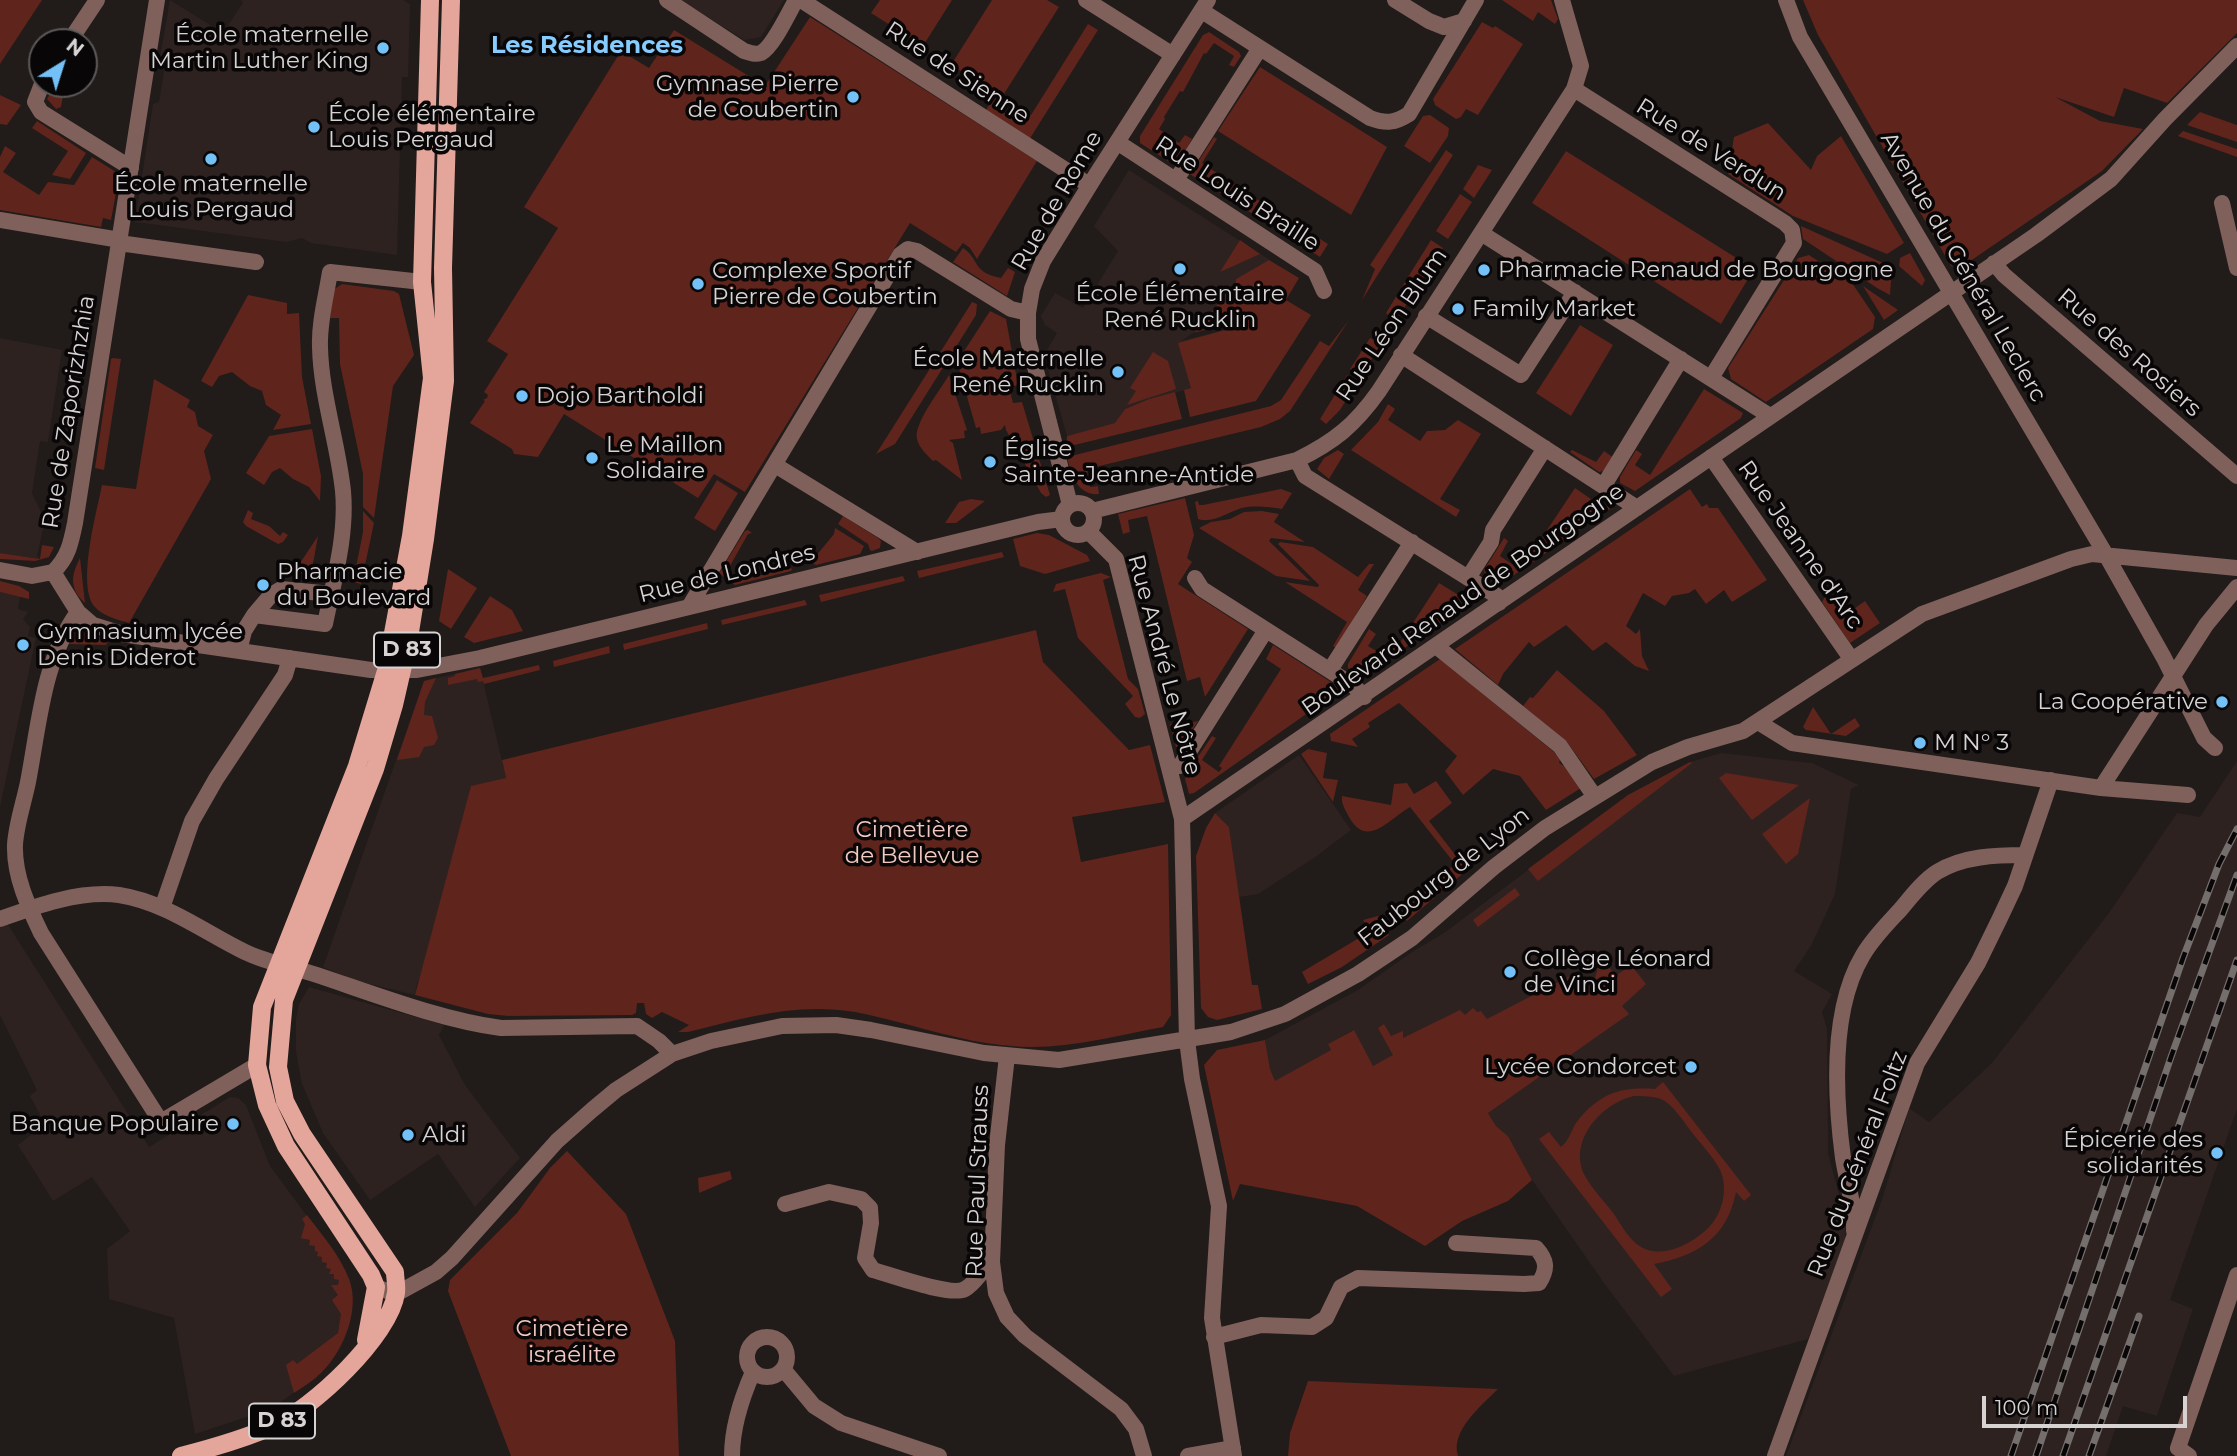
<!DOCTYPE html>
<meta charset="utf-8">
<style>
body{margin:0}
#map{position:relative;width:2237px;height:1456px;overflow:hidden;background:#211b19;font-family:Montserrat,sans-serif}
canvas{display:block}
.north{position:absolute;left:28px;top:28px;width:70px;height:70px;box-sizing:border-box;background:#080606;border:2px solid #5b5858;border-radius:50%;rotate:38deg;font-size:19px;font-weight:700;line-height:28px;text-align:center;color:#d8d3d3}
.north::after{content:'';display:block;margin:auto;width:24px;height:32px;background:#73c1f6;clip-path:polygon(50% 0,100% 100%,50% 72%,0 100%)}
.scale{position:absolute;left:1982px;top:1396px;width:205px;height:32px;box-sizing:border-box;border:4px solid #d8d3d3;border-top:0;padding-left:9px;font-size:21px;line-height:24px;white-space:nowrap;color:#d8d3d3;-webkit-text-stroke:5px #080606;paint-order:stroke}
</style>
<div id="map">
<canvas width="2237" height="1456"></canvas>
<div class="north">N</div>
<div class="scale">100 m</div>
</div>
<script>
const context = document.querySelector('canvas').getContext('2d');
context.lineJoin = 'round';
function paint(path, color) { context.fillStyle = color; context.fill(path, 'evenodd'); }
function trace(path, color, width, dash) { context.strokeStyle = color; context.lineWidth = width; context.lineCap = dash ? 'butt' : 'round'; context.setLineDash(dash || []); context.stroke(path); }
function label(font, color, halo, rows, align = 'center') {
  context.font = font + ' Montserrat,sans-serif'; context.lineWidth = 7; context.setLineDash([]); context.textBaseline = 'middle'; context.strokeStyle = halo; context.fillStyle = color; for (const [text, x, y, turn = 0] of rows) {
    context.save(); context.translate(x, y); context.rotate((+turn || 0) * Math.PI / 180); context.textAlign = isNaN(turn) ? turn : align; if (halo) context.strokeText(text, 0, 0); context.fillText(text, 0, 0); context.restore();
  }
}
paint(new Path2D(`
 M170,0L223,33L243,3L241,0H403L410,4L408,77H402L397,255L311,243L302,238L286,242L135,222L153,104L159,102L165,66L159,63Z
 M681,0H784L761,37L744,40Z
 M1129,170L1270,260L1236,279L1234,295L1222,320L1207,330L1193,333L1181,341L1236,327L1251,374L1149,399L1125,409L1116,423L1067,436L1044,355L1057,333L1045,325L1041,316L1055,293L1083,308L1118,251L1094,226Z
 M0,338L62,350L48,442L40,441L32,493L45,520L37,556L40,559L0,553Z
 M0,592L20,596L18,609L28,612L23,619L30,627L28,636L36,638L0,807Z
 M480,668L506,778L417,984L415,995L349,979L323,967L424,681Z
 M1721,753L1812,763L1859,785L1851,789L1835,894L1812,944L1794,971L1832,994L1822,1012L1827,1029L1828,1153L1846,1222L1845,1241L1808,1339L1674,1376L1604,1283L1532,1180L1508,1136L1496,1126L1483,1104L1393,1056L1373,1066L1353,1030L1328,1044L1331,1050L1275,1082L1270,1069L1265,1040L1358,990L1412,952L1444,933L1628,795L1690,762Z
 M1299,755L1351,830L1314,858L1258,894L1239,897L1229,827L1215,813Z
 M2237,761V1109L2170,1300L2193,1309L2157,1416L2123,1406L2106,1456H1786L1883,1197L1909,1108L1929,1122L1992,1063L2109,913L2177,813L2200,817Z
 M7,923L149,1147L230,1097L238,1098L246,1105L270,1166L338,1258L350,1280L353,1302L344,1340L321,1373L271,1409L195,1434L174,1318L109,1299L107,1249L130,1231L92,1177L53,1201L18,1145L45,1124L30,1096L37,1090L0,1015V927Z
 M309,987L444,1025L439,1035L465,1085L520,1158L475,1207L438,1154L370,1200L323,1133L302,1084L296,1052V1019L299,1004Z`), '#2e2220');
paint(new Path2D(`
 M0,0H42L0,64Z
 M880,0H952L923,46L871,13Z
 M992,0H1047L1059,7L1002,97L951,65Z
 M1502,0H1551L1558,19L1555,24L1538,12L1533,21Z
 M1803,0H2237V33L2167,103L2124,88L2114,117L2055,97L2100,121L2143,129L2102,171L1960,268L1951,266L1818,35Z
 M810,17L1037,161L977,259L970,248L963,243L956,252L910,223L745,492L714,474L698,498L564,414L538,457L514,454L512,449L470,423L485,401L483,400L487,398L488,395L484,392L508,354L487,341L558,228L524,207L621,51L649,68L674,30L765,86Z
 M1482,22L1493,28L1495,26L1523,44L1478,115L1466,109L1461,117L1456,119L1435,105L1433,99Z
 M1088,24L1098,30L1029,140L986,110L994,96L1004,102L999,110L1015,119L1021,110L1031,115Z
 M1209,32L1239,52L1241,56L1234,67L1229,65L1234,56L1214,43L1206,54L1204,53L1183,92L1180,91L1164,117L1165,119L1159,129L1179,143L1185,135L1192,139L1179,162L1171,163L1140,143V136L1203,35Z
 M1260,67L1387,147L1351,215L1218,131Z
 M55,84H65L61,107L56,109L47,99Z
 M0,95L21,105L7,125L0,124Z
 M2200,112L2237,125V142L2187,125Z
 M1430,115L1449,128L1448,136L1430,163L1404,146L1423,116Z
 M37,121L86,153L70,179L52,175L68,151L32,128Z
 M1768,123L1811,170L1817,156L1841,136L1904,243L1887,254L1793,216L1728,174L1734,137Z
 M2183,131L2237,149V157L2178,136Z
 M1214,137L1217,139L1202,163L1217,173L1208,186L1190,174Z
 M5,146L16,153L3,172L39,195L48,182L74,185L92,157L116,172L118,182L111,220L103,218L101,227L0,210V157Z
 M1446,150L1453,155L1362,300L1375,269L1370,265Z
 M1566,151L1754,269L1721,324L1532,203Z
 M1478,165L1492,170L1474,198L1463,189Z
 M1222,176L1246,192L1237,204L1214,189Z
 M1460,194L1472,202L1448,239L1436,231Z
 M1250,195L1273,209L1265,222L1242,207Z
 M1278,212L1301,227L1293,240L1270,225Z
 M1801,226L1892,267L1890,295L1877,288L1803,239Z
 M1306,230L1328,244L1320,257L1298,243Z
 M1240,240L1260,254L1220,272Z
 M1431,240L1443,248L1419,285L1408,277Z
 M963,248C981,260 971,272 1001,278L1008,268L1015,272L1007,296L953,262Z
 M1910,253L1925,280L1922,286L1899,266L1900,258Z
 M1809,255L1852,283L1875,317L1873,329L1766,402L1731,379L1728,368L1798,258Z
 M1269,260L1299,278L1286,300L1311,315L1256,401L1190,417L1184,390L1191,388L1178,343L1236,327L1230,309C1221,321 1212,329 1196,332L1193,323C1209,315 1221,309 1221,289L1235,286L1236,279Z
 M1405,282L1416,290L1395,322L1386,313Z
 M342,284L394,291L399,294L414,355L393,386L374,518L363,507V474L340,364L339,318H330L333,290Z
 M1863,286L1898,310L1884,320Z
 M248,295L287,303V314L299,313L302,377L311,424L273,430L281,415L266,405L262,391L250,386L232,372L219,376L212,387L201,381Z
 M972,302L977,304L976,315L895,444L876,454Z
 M990,311L1006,319L1018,385L1009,387L1013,403L1022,402L1050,495L1046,497L1041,493L1006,430L1005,425L1001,430L981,434L980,427L976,428L957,362Z
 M1349,320L1290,411L1280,419L1261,427L1087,469L1090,487L1098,486L1099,494C1077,496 1071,474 1067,457L1271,406L1281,400L1320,341L1329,346Z
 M1580,325L1613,345L1571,416L1536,393Z
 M1370,338L1382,343L1361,376L1350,369Z
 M1153,352L1168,361L1176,389L1127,405L1136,391L1130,388Z
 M113,358L121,359L104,470L95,468L111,359Z
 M949,375L967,430L964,431L965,438L949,440L953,443L962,480L936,460L933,461C927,455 919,448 917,439C913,424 941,389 949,375Z
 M1347,375L1358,381L1340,410L1326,424L1320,419Z
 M154,379L190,400L187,407L195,412L198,426L213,435L204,451L211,479L129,623C118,620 103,616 95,607C76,586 97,511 102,485L136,489Z
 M1704,389L1743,413L1741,418L1635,491L1620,483V477L1636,450L1642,454L1635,465L1650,475Z
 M1175,392L1182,419L1066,447L1067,436L1115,423L1125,409L1149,399Z
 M1388,404L1395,409L1388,420L1420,441L1427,431L1445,430L1458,420L1481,434L1440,499L1460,510L1456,517L1351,450L1378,422Z
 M312,429L321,476L320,501L309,487L293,479L280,468L272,472L264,485L246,473L269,436Z
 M1338,450L1344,454L1329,479L1317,469L1324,458Z
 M1572,450L1596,462L1604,451L1614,458L1605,471L1599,472L1570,452Z
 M717,480L738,493L715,531L694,518Z
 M1575,488L1604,508L1613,503L1614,506L1501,584L1493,582L1485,575L1484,570L1504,538L1508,541L1500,556L1516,567L1526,552L1531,554Z
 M1281,489L1292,493L1282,509C1269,507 1255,505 1242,508C1228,512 1213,524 1198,519L1195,502L1198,501L1199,505H1203Z
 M1690,489L1702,507L1707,504L1709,508H1718L1767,580L1732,602L1724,590L1706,604L1695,589L1689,593L1672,596L1665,606L1643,593L1626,626L1636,634L1640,629L1642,656L1649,671L1635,666L1606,642L1593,651L1566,625L1534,647L1529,642L1503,674L1498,685L1455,649Z
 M1185,498L1194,535L1187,558L1192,562L1178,584L1248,629L1205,697L1200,677L1187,681L1147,516L1128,520L1130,532L1123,534L1118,514Z
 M971,499L985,501L956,523H945L959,502Z
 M248,510L253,513L251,519L269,526L280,536L283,532L288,535L283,542L278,544L246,526L243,522Z
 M363,511L374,523L361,584L353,582L363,532Z
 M1262,511L1279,514L1274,522L1305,542L1271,538L1269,541L1310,581L1276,576L1199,528L1211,522L1230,519L1244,512Z
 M843,516L878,538L881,541L880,548L872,551L870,550L868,544L838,524Z
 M835,528L864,546L860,554L816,565L811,562L834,534Z
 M748,530L752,533L748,534L726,573L737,581L791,568L792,569L791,571L735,585L719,573L745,531Z
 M1037,533L1049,535L1087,555L1090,561L1045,574L1020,566L1013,539Z
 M318,536L312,569L307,575L294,572Z
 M1280,542L1313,547L1358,577L1369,564H1374L1358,590L1367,596L1336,648L1333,646L1347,622L1285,582L1318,587L1319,585L1278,544Z
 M42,545L54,547L49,557L35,561L0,559V553L40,559Z
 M1002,552L1004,557L919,578L917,571Z
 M80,558L85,603C69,589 71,575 80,558Z
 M448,569L477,588L451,629L439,621Z
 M1101,573L1111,577L1103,580L1128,679L1138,689L1145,714L1140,718L1135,717L1125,704L1133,696L1078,638L1065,589L1053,592L1056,584Z
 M903,576L905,581L821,602L819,595Z
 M0,581L19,586L29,592V599L0,592Z
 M1439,583L1470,602L1369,673L1358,675L1348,668V664L1369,629L1376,634L1368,646L1385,656L1394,643L1398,646Z
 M1828,591L1845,615L1865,601L1880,623L1850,643L1822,602Z
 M490,596L512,610L523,631L474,643L464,637Z
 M805,600L807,605L722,625L721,620Z
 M707,623L708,629L624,650L623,644Z
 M79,630L109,640L106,645L68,644L74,633Z
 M1036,630L1043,662L1129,750L1150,745L1165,802L1072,817L1081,862L1168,844L1171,1015L1163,1027C1114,1036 1061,1051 1011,1046C958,1042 907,1022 855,1012C797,1002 743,1018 688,1032H678L689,1025L662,1012L652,1018L646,1014L644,1003H637L636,1013L632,1015L508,1016L488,1014L415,995L471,786L506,778L502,760Z
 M1273,645L1334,684L1339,691L1194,793L1189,794L1185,779L1191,768L1196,770L1197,767L1193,764L1212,736L1216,738L1202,760L1219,772L1222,768L1219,766L1281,669L1266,659Z
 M609,646L610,653L554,667L553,661Z
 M1440,659L1554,752L1560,760L1559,763L1564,766L1581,788L1546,810L1520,776L1493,769L1463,795L1445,771L1457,756L1399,703L1368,723L1370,727L1352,739L1358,747L1331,741L1330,734Z
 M539,665L540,670L484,684L483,681L478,682L477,679L448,685V678L455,676V674L480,668L483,678Z
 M1557,670L1604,711L1637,755L1594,779L1567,742L1523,706L1530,697L1533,698Z
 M436,678L425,702L424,715L432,716L438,738L434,745L424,747L419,757L397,760L424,681Z
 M1813,707L1831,734L1855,718L1860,726L1846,736L1806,730L1803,727Z
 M1198,721L1182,747H1176L1170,724L1175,723L1177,726Z
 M1308,749L1327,753L1323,778L1338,780L1333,802L1301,754Z
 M1690,762L1692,763L1538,881L1528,869L1628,795Z
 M1726,773L1799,785L1752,820L1719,778Z
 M1436,781L1452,803L1429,821L1467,870L1407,921L1401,913L1455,864L1410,807C1388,820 1367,849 1349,817C1345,809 1341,804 1342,796L1391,805L1394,784L1407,783L1414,794Z
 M1810,798L1798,854L1786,864L1762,834Z
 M1215,813L1229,827L1252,985H1258L1262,1009L1217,1020L1208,1017L1201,1008L1196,856L1206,828Z
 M1515,888L1520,895L1478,927L1473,920Z
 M1378,916L1396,926L1393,929L1387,923L1382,926L1389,935L1342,967L1308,984L1302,972L1364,935L1361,930L1367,926L1363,920Z
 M1599,964L1608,967L1617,975L1631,965L1646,984L1622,1006L1629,1014L1488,1113L1496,1126L1508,1136L1532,1180L1508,1201L1462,1221L1425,1246L1357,1206L1240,1184L1233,1201L1204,1065L1217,1050L1265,1040L1270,1069L1275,1081L1331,1050L1328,1044L1354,1030L1373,1066L1393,1055L1378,1028L1384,1024L1391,1036L1403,1031V1038L1460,1010L1465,1015L1473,1008L1477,1012L1481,1011L1487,1019L1572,975L1584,982L1595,978Z
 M1663,1082L1751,1195L1744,1201L1736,1192C1727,1238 1697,1256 1654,1264L1672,1289L1661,1297L1539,1139L1549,1132L1561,1147C1571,1139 1571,1128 1579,1119C1602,1092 1622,1087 1655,1089ZM1634,1096C1642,1096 1653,1096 1661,1099C1673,1105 1682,1119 1690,1130C1699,1142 1712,1155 1719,1168C1730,1188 1722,1217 1705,1231C1689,1245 1662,1259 1641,1247C1630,1241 1621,1225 1614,1214C1605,1202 1592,1189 1585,1176C1567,1141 1602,1103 1634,1096Z
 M567,1151L626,1214L675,1341L679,1456H511L448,1291L450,1280L517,1213L550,1168Z
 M730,1171L732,1179L699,1193L698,1178Z
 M307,1215C322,1235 340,1255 349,1279C361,1309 343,1352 321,1373C313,1381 303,1387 294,1393L286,1365L293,1360L297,1364L338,1333L341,1314L332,1300L338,1295L331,1285H338L339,1280L334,1279V1274H329L331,1269L326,1268L327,1263L322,1262V1257L317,1256L318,1252L315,1251V1246L309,1245L310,1240L301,1238L305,1224L302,1219Z
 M1308,1381L1498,1389C1482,1405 1450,1431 1458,1456H1288L1290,1433Z`), '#5f241c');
trace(new Path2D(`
 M667,0L744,51C750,53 755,55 761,53C773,47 789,12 796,0
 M801,0L1089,185
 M1086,0L1173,55
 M1395,0L1429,21L1444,27L1464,21
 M1786,0L1800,37L2106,555L2164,658L2204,738L2215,748
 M1202,11L1370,118C1386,124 1395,123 1409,114L1476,0
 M69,42L97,0
 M42,84L35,102L41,112L131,168
 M1574,89L1785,223L1792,230L1794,243L1711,378
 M1117,142L1315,271L1324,291
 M1176,180L1260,48
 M2222,203L2237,268
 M0,220L120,240
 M1481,233L1770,416
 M119,243L256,262
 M1994,263L2004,275L2237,476
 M1426,316L1521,375L1575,292
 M1401,355L1637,508
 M1711,457L1852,660
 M1297,460L1305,476L1497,596L1499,603
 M775,465L917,552
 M1604,485L1681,359
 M1062 519a16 16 0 1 1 32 0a16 16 0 1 1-32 0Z
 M1070,505L1028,339V313L1032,289L1043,261L1096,175L1208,0
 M1092,511L1297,460C1334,442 1355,425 1379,391L1574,89L1581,66L1562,0
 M1089,532L1116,559L1182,819L1187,1040L1192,1079L1219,1206L1212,1318L1234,1456
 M0,570L32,576L53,572
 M53,572L78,612C43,660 39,725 28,782C24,802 16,825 15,845C14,876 28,906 41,933L161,1122L257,1065
 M53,572C68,558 71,543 75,523L157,0
 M1195,578L1202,589L1354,686L1364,697
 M1468,578L1491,542L1493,530L1545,448
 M689,607L900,255L908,249L917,251L1011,309L1028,313
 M78,612L93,625L122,634L371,670H417L480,658L1038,522L1062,519
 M254,615L271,595L281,589L331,594
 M1436,646L1560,746L1595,797
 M239,651L244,631L254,615L325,624C334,580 347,535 343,491C338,443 321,395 320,347C319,322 326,297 330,272L422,282
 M1330,670L1412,542
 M1758,722L1792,743L2101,788L2188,795
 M1169,768L1180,766L1266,630
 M2101,788L2206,625L2237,587
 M1182,819L2036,235L2111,179L2165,119L2237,46
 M162,908L192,821L216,779L285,675L290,658
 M0,919C36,906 80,890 119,895C165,902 204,932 245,952C268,963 293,967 317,975C374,994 441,1020 501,1028L637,1026L659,1041L672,1054
 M1007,1056L997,1145L992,1262L996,1293L1007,1317L1025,1336L1121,1409L1136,1429L1144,1456
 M785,1204L829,1192L861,1199L870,1208L871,1223L865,1258L873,1270C891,1275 951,1297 965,1289C975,1284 982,1269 992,1262
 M1854,1231C1855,1207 1847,1183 1843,1158C1835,1097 1830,1010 1863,955C1873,938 1887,924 1900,910C1911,897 1923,881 1937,872C1963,856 1996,855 2025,855
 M376,1287L396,1294L436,1272L452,1258L557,1141L592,1110L616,1090L672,1054L711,1041L782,1026L836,1025L871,1030L984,1053L1059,1060L1231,1032L1285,1014L1358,974L1412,938L1494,867L1545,828L1652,762L1688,747L1743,731L1922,614L2071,559L2092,554L2237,568
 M1214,1337L1261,1325L1312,1327L1326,1318L1341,1287L1358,1278L1524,1284L1539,1283C1548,1269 1547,1260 1536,1248L1456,1243
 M747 1357a20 20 0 1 1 40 0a20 20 0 1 1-40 0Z
 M784,1370L814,1406L841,1423L939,1456
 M732,1456C732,1428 742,1397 753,1372
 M1188,1456L1233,1448
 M1775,1456L1917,1063L1978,963L2000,918L2015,886L2051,780
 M2189,1456L2178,1448L2237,1275`), '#7f605b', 16);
trace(new Path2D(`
 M366,1340L376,1287L371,1275L286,1146L267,1105L257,1065L262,1007L357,766L386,671L411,536L432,378L422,282L430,0
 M181,1456C212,1448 244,1439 273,1426C312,1409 390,1336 396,1293C397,1286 395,1278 395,1272L302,1134L285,1101L278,1067L284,1000L375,769L394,705L408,644L425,539L445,381L443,268L451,0`), '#e4a59a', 18);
const rail = new Path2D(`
 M2011,1456L2183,958L2219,864L2237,829
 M2036,1456L2171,1057L2237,875
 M2063,1456L2237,960
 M2089,1456L2139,1316`);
trace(rail, '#746e6d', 7);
trace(rail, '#080606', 4.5, [13]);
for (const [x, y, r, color] of [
 [383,48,7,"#73c1f6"],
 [853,97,7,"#73c1f6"],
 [314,127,7,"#73c1f6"],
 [211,159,7,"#73c1f6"],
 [1180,269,7,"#73c1f6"],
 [1484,270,7,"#73c1f6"],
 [698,284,7,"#73c1f6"],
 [1458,309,7,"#73c1f6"],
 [1118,372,7,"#73c1f6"],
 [522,396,7,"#73c1f6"],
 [592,458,7,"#73c1f6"],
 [990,462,7,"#73c1f6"],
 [263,585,7,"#73c1f6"],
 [23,645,7,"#73c1f6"],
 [2222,702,7,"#73c1f6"],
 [1920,743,7,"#73c1f6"],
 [1510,972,7,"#73c1f6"],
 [1691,1067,7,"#73c1f6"],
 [233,1124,7,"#73c1f6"],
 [408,1135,7,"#73c1f6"],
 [2217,1153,7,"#73c1f6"]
]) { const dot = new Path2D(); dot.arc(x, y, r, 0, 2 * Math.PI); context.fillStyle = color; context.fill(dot); trace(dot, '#080606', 2.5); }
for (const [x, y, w] of [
 [407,650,66],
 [282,1421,66]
]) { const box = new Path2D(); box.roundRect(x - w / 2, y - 17.5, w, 35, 5); context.fillStyle = '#080606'; context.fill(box); trace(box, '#d8d3d3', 2); }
label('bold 21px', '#d8d3d3', null, [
 ["D 83",407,650],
 ["D 83",282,1421]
]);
label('23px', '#d8d3d3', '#080606', [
 ["École maternelle",369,35,"right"],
 ["Martin Luther King",369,61,"right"],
 ["Gymnase Pierre",839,84,"right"],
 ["de Coubertin",839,110,"right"],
 ["École élémentaire",328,114],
 ["Louis Pergaud",328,140],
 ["École maternelle",211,184,"center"],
 ["Louis Pergaud",211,210,"center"],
 ["Pharmacie Renaud de Bourgogne",1498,270],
 ["Complexe Sportif",712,271],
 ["Pierre de Coubertin",712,297],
 ["École Élémentaire",1180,294,"center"],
 ["René Rucklin",1180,320,"center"],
 ["Family Market",1472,309],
 ["École Maternelle",1104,359,"right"],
 ["René Rucklin",1104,385,"right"],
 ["Dojo Bartholdi",536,396],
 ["Le Maillon",606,445],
 ["Solidaire",606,471],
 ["Église",1004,449],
 ["Sainte-Jeanne-Antide",1004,475],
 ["Pharmacie",277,572],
 ["du Boulevard",277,598],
 ["Gymnasium lycée",37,632],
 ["Denis Diderot",37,658],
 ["La Coopérative",2208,702,"right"],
 ["M N° 3",1934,743],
 ["Collège Léonard",1524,959],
 ["de Vinci",1524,985],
 ["Lycée Condorcet",1677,1067,"right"],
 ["Banque Populaire",219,1124,"right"],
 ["Aldi",422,1135],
 ["Épicerie des",2203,1140,"right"],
 ["solidarités",2203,1166,"right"]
], 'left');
label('23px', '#d8d3d3', '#080606', [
 ["Rue de Sienne",957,73,33],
 ["Rue de Verdun",1711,150,32],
 ["Rue Louis Braille",1237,194,33],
 ["Rue de Rome",1057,201,-60],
 ["Avenue du Général Leclerc",1963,267,60],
 ["Rue Léon Blum",1392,325,-56],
 ["Rue des Rosiers",2129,353,41],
 ["Rue de Zaporizhzhia",69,412,-81],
 ["Rue Jeanne d'Arc",1800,545,55],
 ["Rue de Londres",727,574,-14],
 ["Boulevard Renaud de Bourgogne",1463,600,-35],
 ["Rue André Le Nôtre",1164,665,75],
 ["Faubourg de Lyon",1444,877,-38],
 ["Rue du Général Foltz",1858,1164,-69],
 ["Rue Paul Strauss",978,1181,-88]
]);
label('23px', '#f2c9c1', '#080606', [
 ["Cimetière",912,830],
 ["de Bellevue",912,856],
 ["Cimetière",572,1329],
 ["israélite",572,1355]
]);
label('bold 24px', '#86ccfe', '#080606', [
 ["Les Résidences",587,46]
]);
</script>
